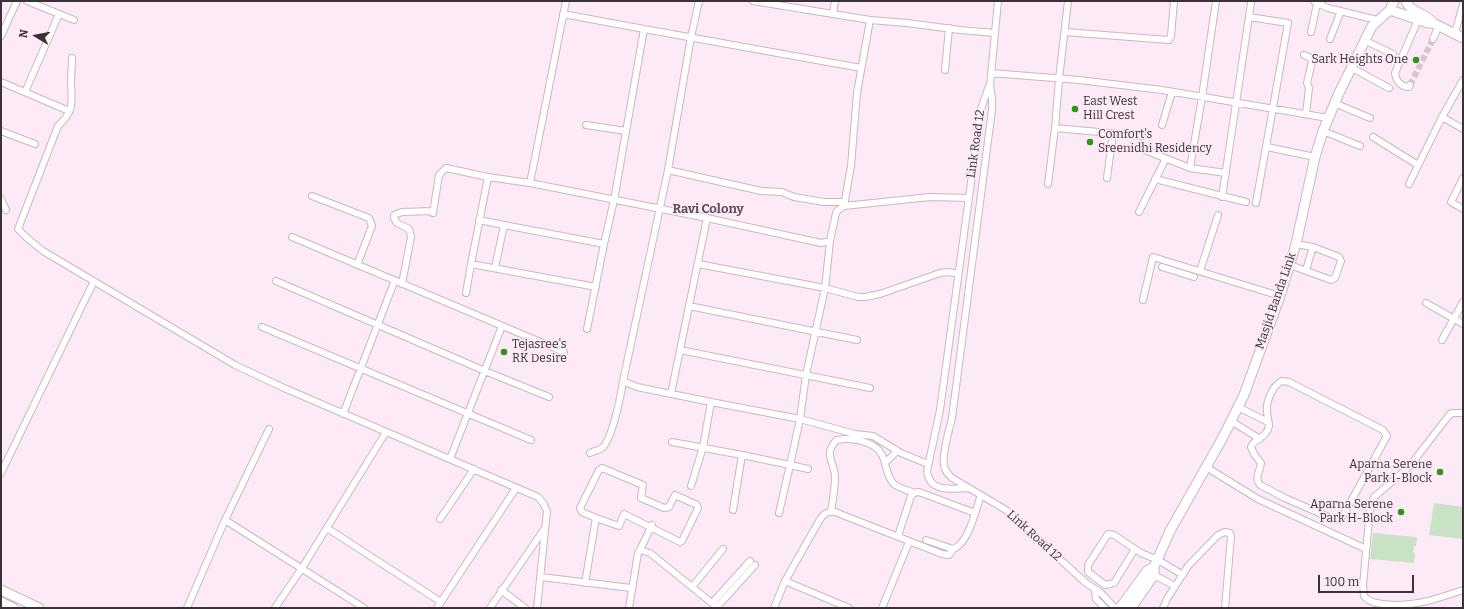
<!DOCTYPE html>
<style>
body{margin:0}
#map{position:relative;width:1464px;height:609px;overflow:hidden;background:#fceaf7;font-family:Bitter,serif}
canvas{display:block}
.frame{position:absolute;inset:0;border:2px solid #3a3238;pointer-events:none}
.north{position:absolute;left:16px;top:16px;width:40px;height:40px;-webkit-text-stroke:3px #fceaf7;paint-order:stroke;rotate:280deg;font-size:11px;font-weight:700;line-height:16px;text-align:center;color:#3a3238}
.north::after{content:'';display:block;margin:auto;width:14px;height:18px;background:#3a3238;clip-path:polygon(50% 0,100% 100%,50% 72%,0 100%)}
.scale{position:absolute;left:1318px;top:575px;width:96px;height:18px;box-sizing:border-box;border:2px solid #3a3238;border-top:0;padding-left:5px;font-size:12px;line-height:14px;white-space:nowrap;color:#3a3238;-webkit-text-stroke:3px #fceaf7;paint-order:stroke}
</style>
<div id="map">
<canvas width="1464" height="609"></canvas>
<div class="frame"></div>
<div class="north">N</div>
<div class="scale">100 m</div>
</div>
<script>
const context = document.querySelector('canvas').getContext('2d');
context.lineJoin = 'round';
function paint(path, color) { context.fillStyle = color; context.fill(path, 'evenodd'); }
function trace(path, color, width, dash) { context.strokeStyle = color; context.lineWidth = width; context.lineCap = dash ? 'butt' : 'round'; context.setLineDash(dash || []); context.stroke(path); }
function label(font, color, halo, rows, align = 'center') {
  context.font = font + ' Bitter,serif'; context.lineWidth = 3; context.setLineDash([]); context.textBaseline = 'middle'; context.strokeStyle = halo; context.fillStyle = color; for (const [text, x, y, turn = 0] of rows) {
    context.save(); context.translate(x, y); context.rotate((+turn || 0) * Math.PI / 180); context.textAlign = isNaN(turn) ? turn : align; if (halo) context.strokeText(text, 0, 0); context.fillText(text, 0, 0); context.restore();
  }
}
paint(new Path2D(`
 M1434,503L1463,507V539L1429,535Z
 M1373,533L1417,537L1416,546H1414L1413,552L1415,553L1414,563L1370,559Z`), '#c9e2c5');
trace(new Path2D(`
 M1410,85L1433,39`), '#d5c5d1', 6, [6, 3]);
const street = new Path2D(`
 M27,1L74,20
 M699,1L691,37L668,170L623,381L637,387L711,402
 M753,1L870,20
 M998,1L990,86L992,98V110L952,418C949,430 942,453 944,465C944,470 948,474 952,478L1006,510L1086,583L1101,593L1115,608
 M1314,1L1328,8L1377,20
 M563,14L644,29
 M833,14L835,1
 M1249,17L1288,23L1256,203
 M1065,32L1169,40L1171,36L1174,1
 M1311,32L1317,4
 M1455,33L1463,4
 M1,36L17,1
 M1330,39L1341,11
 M1433,39L1439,25
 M1364,40L1393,54
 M1304,55L1311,58L1312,62L1307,83L1309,88L1306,114
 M72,58C72,66 71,75 71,83C72,104 74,111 58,126L18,229L27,238L43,251L235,365L284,388L538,497L543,503L547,511L537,608
 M1352,68L1389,88
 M945,70L949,28
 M991,73L1079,80L1162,90L1328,118
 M1,82L69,111
 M1410,85L1409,87C1401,87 1396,81 1395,73L1418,20
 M25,92L59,14
 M1334,103L1370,118
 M1442,117L1463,129
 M586,125L626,131
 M1162,125L1172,92
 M1055,128L1142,136
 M1,131L35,144
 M1323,131L1360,146
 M1373,137L1418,165
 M1267,147L1315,157
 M1142,149L1190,168L1226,173
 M1190,168L1202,97L1216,1
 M668,170L761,191L782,192L794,197L824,202H844
 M1107,178L1113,133
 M1463,178L1451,202L1463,209
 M1155,179L1246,202
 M530,183L566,1
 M1048,184L1055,128L1059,79L1068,1
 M1409,184L1442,117L1463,80
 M312,196L369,218L372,226L357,265
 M1222,197L1251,3V1
 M969,198L930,197L844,206L851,166L857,93L870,20L907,23L960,30L995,33
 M1,199L6,210
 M1139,212L1165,160
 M433,213L439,175L446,168L488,177L530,183L707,218L821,243L830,241L836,213L838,210L844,206
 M479,220L504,225
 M292,237L564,352
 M471,264L596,287
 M698,264L825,288L858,297H865L880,294L940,273L949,272L958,274
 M1290,265L1331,280L1335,278L1341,261L1339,257L1313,247L1296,244
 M1162,267L1194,277
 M495,268L504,225L604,244
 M1306,270L1313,247
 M1200,271L1218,215
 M276,281L485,371L549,397
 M402,284L411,237L409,229L397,223L394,218V215L402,212L433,211
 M466,293L471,264L488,177
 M1143,300L1153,257L1280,296
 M1426,303L1463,324
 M689,306L857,340
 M262,327L531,440
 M587,329L604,244L614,200L644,29L861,68
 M1442,340L1463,302
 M680,350L870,388
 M1282,381L1289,382L1383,430L1387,436L1344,514L1339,520L1333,519L1285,498L1260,485C1254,477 1260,472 1261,463L1254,454L1251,447C1254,438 1267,438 1269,426C1269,421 1267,416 1267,411C1266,401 1273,385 1282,381Z
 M671,394L707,218
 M1238,407L1268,422
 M1463,413H1454L1450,414L1409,467L1374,497L1370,509L1363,585L1364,596C1369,602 1375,603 1383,604C1412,608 1436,599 1463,590
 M343,414L395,280
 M1231,421L1260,439
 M672,442L742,455
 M590,453C594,451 599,450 602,448C612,440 621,395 623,381
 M450,459L502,326
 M885,463L897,451
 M1206,467L1258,499L1366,549
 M1,473L94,281
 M691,486L703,447L711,402L800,419L855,434L873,436L901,453L928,464
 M969,488C953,489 929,493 927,471L940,410L981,109L989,86
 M733,510L742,455L790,465L800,419L806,375L825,288L830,241
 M831,511C833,500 835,489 835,477C835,462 822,454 837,440C851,437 875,441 882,455C887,465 886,476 894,484C898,488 908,490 914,493
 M779,513L790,465L808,469
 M440,519L474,469
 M225,520L364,608
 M327,528L441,602
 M898,536L911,496L914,493L919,492L975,513
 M926,540L953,549C968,545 976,509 981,495
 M1135,549L1114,583L1105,585L1088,572V565L1108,534L1114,535L1141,553L1158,560L1183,575
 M640,550L652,525
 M1154,575L1175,586
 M541,577L631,588
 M785,581L849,608
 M585,583L596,518L582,512L580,508L599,470L602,468L643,485L641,498L664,508L669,507L675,495L697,505L698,508L682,541L680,542L624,514L619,526L596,518
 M692,587L723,549
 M501,590L525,608
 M1095,590L1096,599L1105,608
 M712,603L750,561
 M717,607L755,565
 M187,608L225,520L269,429
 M275,608L302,568L386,432
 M437,608L516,488
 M490,608L545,528
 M629,608L638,553L640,550L650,553L718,608
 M774,608L785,581L819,521C823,514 827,511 835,512L942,554L949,555L953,549
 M882,608L909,542
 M1163,608L1167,599L1188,566L1218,535L1225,532L1230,533L1231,536L1225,608`);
const secondary = new Path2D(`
 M1406,1C1411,14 1426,12 1433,23L1463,38
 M1390,10L1428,23H1433
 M1,590L39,608
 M1,602L13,608
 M1120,608L1147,571L1154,567L1170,531L1223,437L1244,395L1280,296L1296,244L1315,157L1323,131L1339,93L1372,26L1390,10L1394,1
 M1131,608L1154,575V567`);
trace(street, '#ccb6c6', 8);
trace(secondary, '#ccb6c6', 11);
trace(street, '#fff', 6);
trace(secondary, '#fff', 9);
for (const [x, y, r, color] of [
 [1416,60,4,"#309417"],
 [1075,109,4,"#309417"],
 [1090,142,4,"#309417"],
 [504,352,4,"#309417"],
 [1440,472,4,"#309417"],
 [1401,512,4,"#309417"]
]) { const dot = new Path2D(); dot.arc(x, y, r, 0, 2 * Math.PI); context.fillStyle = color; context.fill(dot); trace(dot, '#fceaf7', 1.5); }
label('12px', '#3a3238', '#fceaf7', [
 ["Sark Heights One",1408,60],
 ["East West",1083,102,"left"],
 ["Hill Crest",1083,116,"left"],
 ["Comfort's",1098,135,"left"],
 ["Sreenidhi Residency",1098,149,"left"],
 ["Tejasree's",512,345,"left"],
 ["RK Desire",512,359,"left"],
 ["Aparna Serene",1432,465],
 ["Park I-Block",1432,479],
 ["Aparna Serene",1393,505],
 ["Park H-Block",1393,519]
], 'right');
label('12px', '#3a3238', '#fceaf7', [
 ["Link Road 12",976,144,-82],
 ["Masjid Banda Link",1276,301,-71],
 ["Link Road 12",1034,536,42]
]);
label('bold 13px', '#5f4c5a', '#fceaf7', [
 ["Ravi Colony",708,209]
]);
</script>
